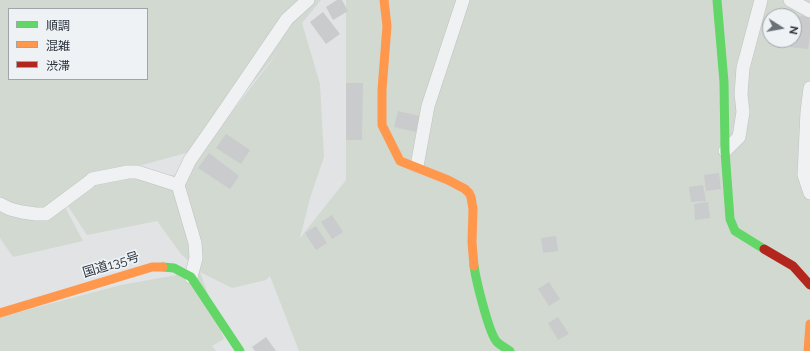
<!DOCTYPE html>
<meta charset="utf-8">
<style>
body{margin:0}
#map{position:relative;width:810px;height:351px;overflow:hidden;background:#e1e3e5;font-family:Raleway,"Noto Sans JP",sans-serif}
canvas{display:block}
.legend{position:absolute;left:8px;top:8px;width:140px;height:72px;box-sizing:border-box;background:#eff2f5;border:1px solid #a0a5ab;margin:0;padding:5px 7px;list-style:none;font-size:12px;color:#2a323c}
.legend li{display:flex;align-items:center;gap:8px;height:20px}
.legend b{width:20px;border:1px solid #a0a5ab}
.north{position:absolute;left:762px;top:8px;width:40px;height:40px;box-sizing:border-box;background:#eff2f5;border:1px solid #a0a5ab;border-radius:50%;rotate:101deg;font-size:11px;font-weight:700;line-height:16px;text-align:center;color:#2a323c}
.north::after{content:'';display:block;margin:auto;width:14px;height:18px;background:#6a7077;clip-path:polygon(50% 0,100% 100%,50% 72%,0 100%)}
</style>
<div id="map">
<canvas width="810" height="351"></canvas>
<ul class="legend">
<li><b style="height:5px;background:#63d668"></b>順調</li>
<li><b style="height:5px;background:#ff974d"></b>混雑</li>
<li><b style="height:5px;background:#b3261e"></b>渋滞</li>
</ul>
<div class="north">N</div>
</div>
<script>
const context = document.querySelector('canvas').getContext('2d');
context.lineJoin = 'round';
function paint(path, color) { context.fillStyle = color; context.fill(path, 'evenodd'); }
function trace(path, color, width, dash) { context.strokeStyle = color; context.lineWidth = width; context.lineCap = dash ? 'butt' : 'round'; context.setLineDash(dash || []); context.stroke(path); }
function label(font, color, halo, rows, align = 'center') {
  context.font = font + ' Raleway,"Noto Sans JP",sans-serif'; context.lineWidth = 3.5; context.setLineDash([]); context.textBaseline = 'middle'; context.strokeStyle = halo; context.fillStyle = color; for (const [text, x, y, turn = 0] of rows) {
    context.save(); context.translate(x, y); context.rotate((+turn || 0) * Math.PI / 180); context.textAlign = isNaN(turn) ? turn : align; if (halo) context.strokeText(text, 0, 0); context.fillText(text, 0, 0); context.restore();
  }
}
paint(new Path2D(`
 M0,0H321L302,23L320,84L324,157L310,198L300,238L346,180V0H810V351H299L270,276L266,280L232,288L200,272L224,339L212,346L216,351H0V317L121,285L199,271L181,254L157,221L87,235L66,203L64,205L83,241L13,257L0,238ZM9,9H147V79H9ZM770,16H794V40H770ZM283,46L183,175L120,178H94L197,150Z`), '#d2d9d1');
paint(new Path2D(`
 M337,0H342L348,11L333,20L326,7Z
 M323,12L340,34L326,44L310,22Z
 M794,15L810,17V35L808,49L789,47L790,40H794Z
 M346,83H363L362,140H346Z
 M398,111L420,116L416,132L394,127Z
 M226,134L250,150L241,164L216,148Z
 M209,153L239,176L230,189L198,168Z
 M719,173L721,189L706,191L704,175Z
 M703,185L706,201L691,202L689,187Z
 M708,202L710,218L695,220L694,204Z
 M332,215L343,232L332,239L321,222Z
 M316,226L327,243L316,250L305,233Z
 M556,236L558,251L543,253L541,238Z
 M549,282L560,299L549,306L538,289Z
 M558,317L569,334L558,340L548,323Z
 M266,337L276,351H255L252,347Z`), '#c9cbcd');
const street = new Path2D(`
 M790,0L810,11
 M810,88L807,112L804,175L810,193
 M725,151L739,137L743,112L741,94L743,68L761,0
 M417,166L428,106L463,0
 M0,204L10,209L22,212L36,214H46L89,182L92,179L128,172H137L178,185
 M191,277L196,258L195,243L178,185L190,160L218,120L287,19L308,0`);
trace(street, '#bfc1c3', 14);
trace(street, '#f0f1f3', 13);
trace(new Path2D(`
 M717,0L724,82L725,151L730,219L735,231L764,249
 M474,266C476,280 489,334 497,342C501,346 506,348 510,351
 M163,267L174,268L191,277L240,351`), '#63d668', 9);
trace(new Path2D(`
 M384,0L387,26L382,90V125L400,161L448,180L465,189L469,193L471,197L473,209L472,242L474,266
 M0,313L152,267H163
 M808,351L810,324`), '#ff974d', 9);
trace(new Path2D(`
 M764,249L793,266L810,285`), '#b3261e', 9);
label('13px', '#2a323c', '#eff2f5', [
 ["国道135号",111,265,-17]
]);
</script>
